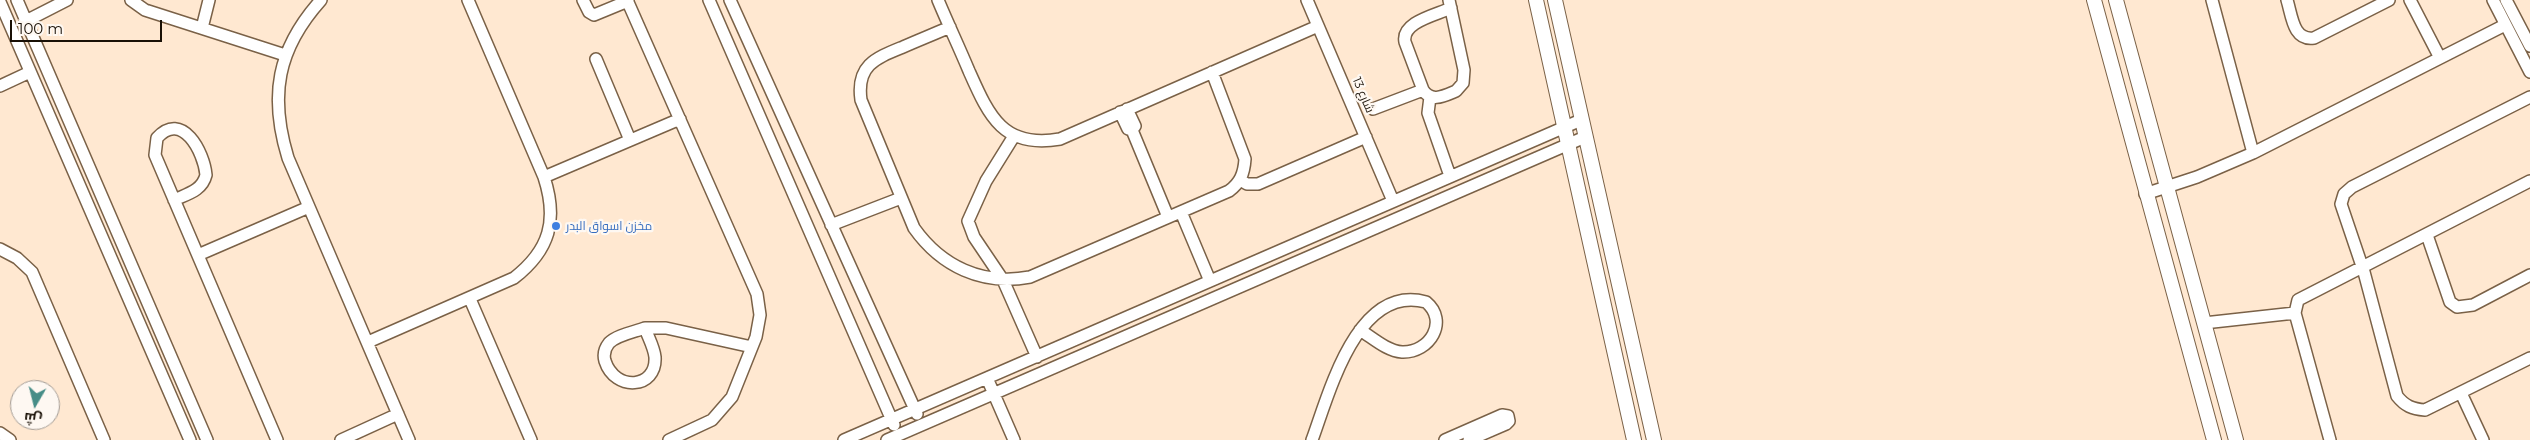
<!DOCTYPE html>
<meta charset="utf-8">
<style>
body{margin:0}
#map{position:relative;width:2530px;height:440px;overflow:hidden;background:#ffe8d1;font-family:Montserrat,Cairo,sans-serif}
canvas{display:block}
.north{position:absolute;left:10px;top:380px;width:50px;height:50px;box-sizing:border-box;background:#fef8f2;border:1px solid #a29b94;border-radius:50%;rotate:188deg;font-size:14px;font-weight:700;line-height:20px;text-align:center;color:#191006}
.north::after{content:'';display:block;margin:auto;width:18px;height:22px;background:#468d87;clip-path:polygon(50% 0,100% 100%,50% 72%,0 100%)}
.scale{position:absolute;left:10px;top:20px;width:152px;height:22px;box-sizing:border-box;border:2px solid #191006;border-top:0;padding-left:6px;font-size:15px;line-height:18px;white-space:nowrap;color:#191006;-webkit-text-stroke:4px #fef8f2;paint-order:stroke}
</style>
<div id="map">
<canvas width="2530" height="440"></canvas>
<div class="north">ش</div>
<div class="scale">100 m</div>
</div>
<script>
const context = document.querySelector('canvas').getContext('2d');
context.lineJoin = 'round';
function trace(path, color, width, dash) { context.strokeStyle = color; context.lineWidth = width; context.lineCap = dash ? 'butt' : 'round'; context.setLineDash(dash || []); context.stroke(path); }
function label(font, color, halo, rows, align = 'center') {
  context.font = font + ' Montserrat,Cairo,sans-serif'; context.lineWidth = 4.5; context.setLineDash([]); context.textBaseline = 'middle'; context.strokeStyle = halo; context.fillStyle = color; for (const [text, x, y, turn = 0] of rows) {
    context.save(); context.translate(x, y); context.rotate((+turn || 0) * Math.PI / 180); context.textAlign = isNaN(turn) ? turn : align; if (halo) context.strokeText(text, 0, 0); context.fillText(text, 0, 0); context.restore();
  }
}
const minor = new Path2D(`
 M17,0L207,440
 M131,0L145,10L285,55
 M321,0C277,49 269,96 288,158L409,440
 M583,0L589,12L594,15L628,1
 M627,0L757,294L760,315L756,337L732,397L712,420L669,440
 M709,0L894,425
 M730,0L917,414
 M938,0C948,24 959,47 969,71C989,116 1003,149 1060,139L1318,26
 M1307,0L1393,201
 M1449,0L1464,70L1463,83L1456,91C1444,96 1431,103 1423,90L1405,42C1401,22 1436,15 1451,8
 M2212,0L2253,153
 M2287,0C2292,16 2293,41 2314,38L2389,0
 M2410,0L2440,58
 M2493,0L2530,72
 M2506,0L2530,46
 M0,2L190,440
 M26,21L67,0
 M950,27C934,34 919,40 903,47C876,58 856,65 861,100L914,228C941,266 982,286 1030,277L1229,191C1240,183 1244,174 1245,159L1212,72
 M202,28L209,0
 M596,59L630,140
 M0,86L30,72
 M1430,97L1428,113L1450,176
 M2530,97L2352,187L2344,194L2341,204L2364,272L2397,396C2405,406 2412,409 2425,410L2530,358
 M1373,109L1423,90
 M1120,112L1128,129L1132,130L1135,126L1127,109
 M1132,130L1168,217
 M1014,136L986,181L968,221L974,237L1003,280L1037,357
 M544,177L680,119
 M1240,180L1247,184H1258L1366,137
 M2145,194L2197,177L2253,153L2505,25
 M174,200C187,194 202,191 206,175C204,152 182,110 157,138L155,155L277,440
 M1181,212L1210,281
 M831,225L901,198
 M2427,235L2450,302L2457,307L2473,305L2530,275
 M0,249L17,258L32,272L104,440
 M198,255L309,207
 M470,299L531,440
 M2204,323L2295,313
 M645,328C634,332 617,335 609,343C605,348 603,354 605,361C615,392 657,389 655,357C654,347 648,337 645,328H666L752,347
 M368,342L514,278C550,250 558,220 544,177L468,0
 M987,378L1014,440
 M2461,393L2483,440
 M0,433L10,440
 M341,440L398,414
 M844,440L1581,120
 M887,440L1585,137
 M1312,440C1329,394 1357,283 1426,302C1449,321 1430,353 1402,352C1387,351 1373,338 1360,330
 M1445,440L1502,415L1508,416L1509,421L1506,424L1469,440
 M2330,440L2295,313L2298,300L2530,181`);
const tertiary = new Path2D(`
 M1536,0L1634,440
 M1555,0L1654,440
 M2094,0L2214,440
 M2116,0L2236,440`);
trace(minor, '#7a6147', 14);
trace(tertiary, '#7a6147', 16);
trace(minor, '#fff', 11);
trace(tertiary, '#fff', 14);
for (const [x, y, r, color] of [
 [556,226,5,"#3f7fe0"]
]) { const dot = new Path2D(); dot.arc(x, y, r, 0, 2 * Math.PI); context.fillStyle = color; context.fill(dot); trace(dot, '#fef8f2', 2); }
label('12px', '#191006', '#fef8f2', [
 ["شارع 13",1363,95,67]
]);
label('12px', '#366cbe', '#fef8f2', [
 ["مخزن اسواق البدر",566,226]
], 'left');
</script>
